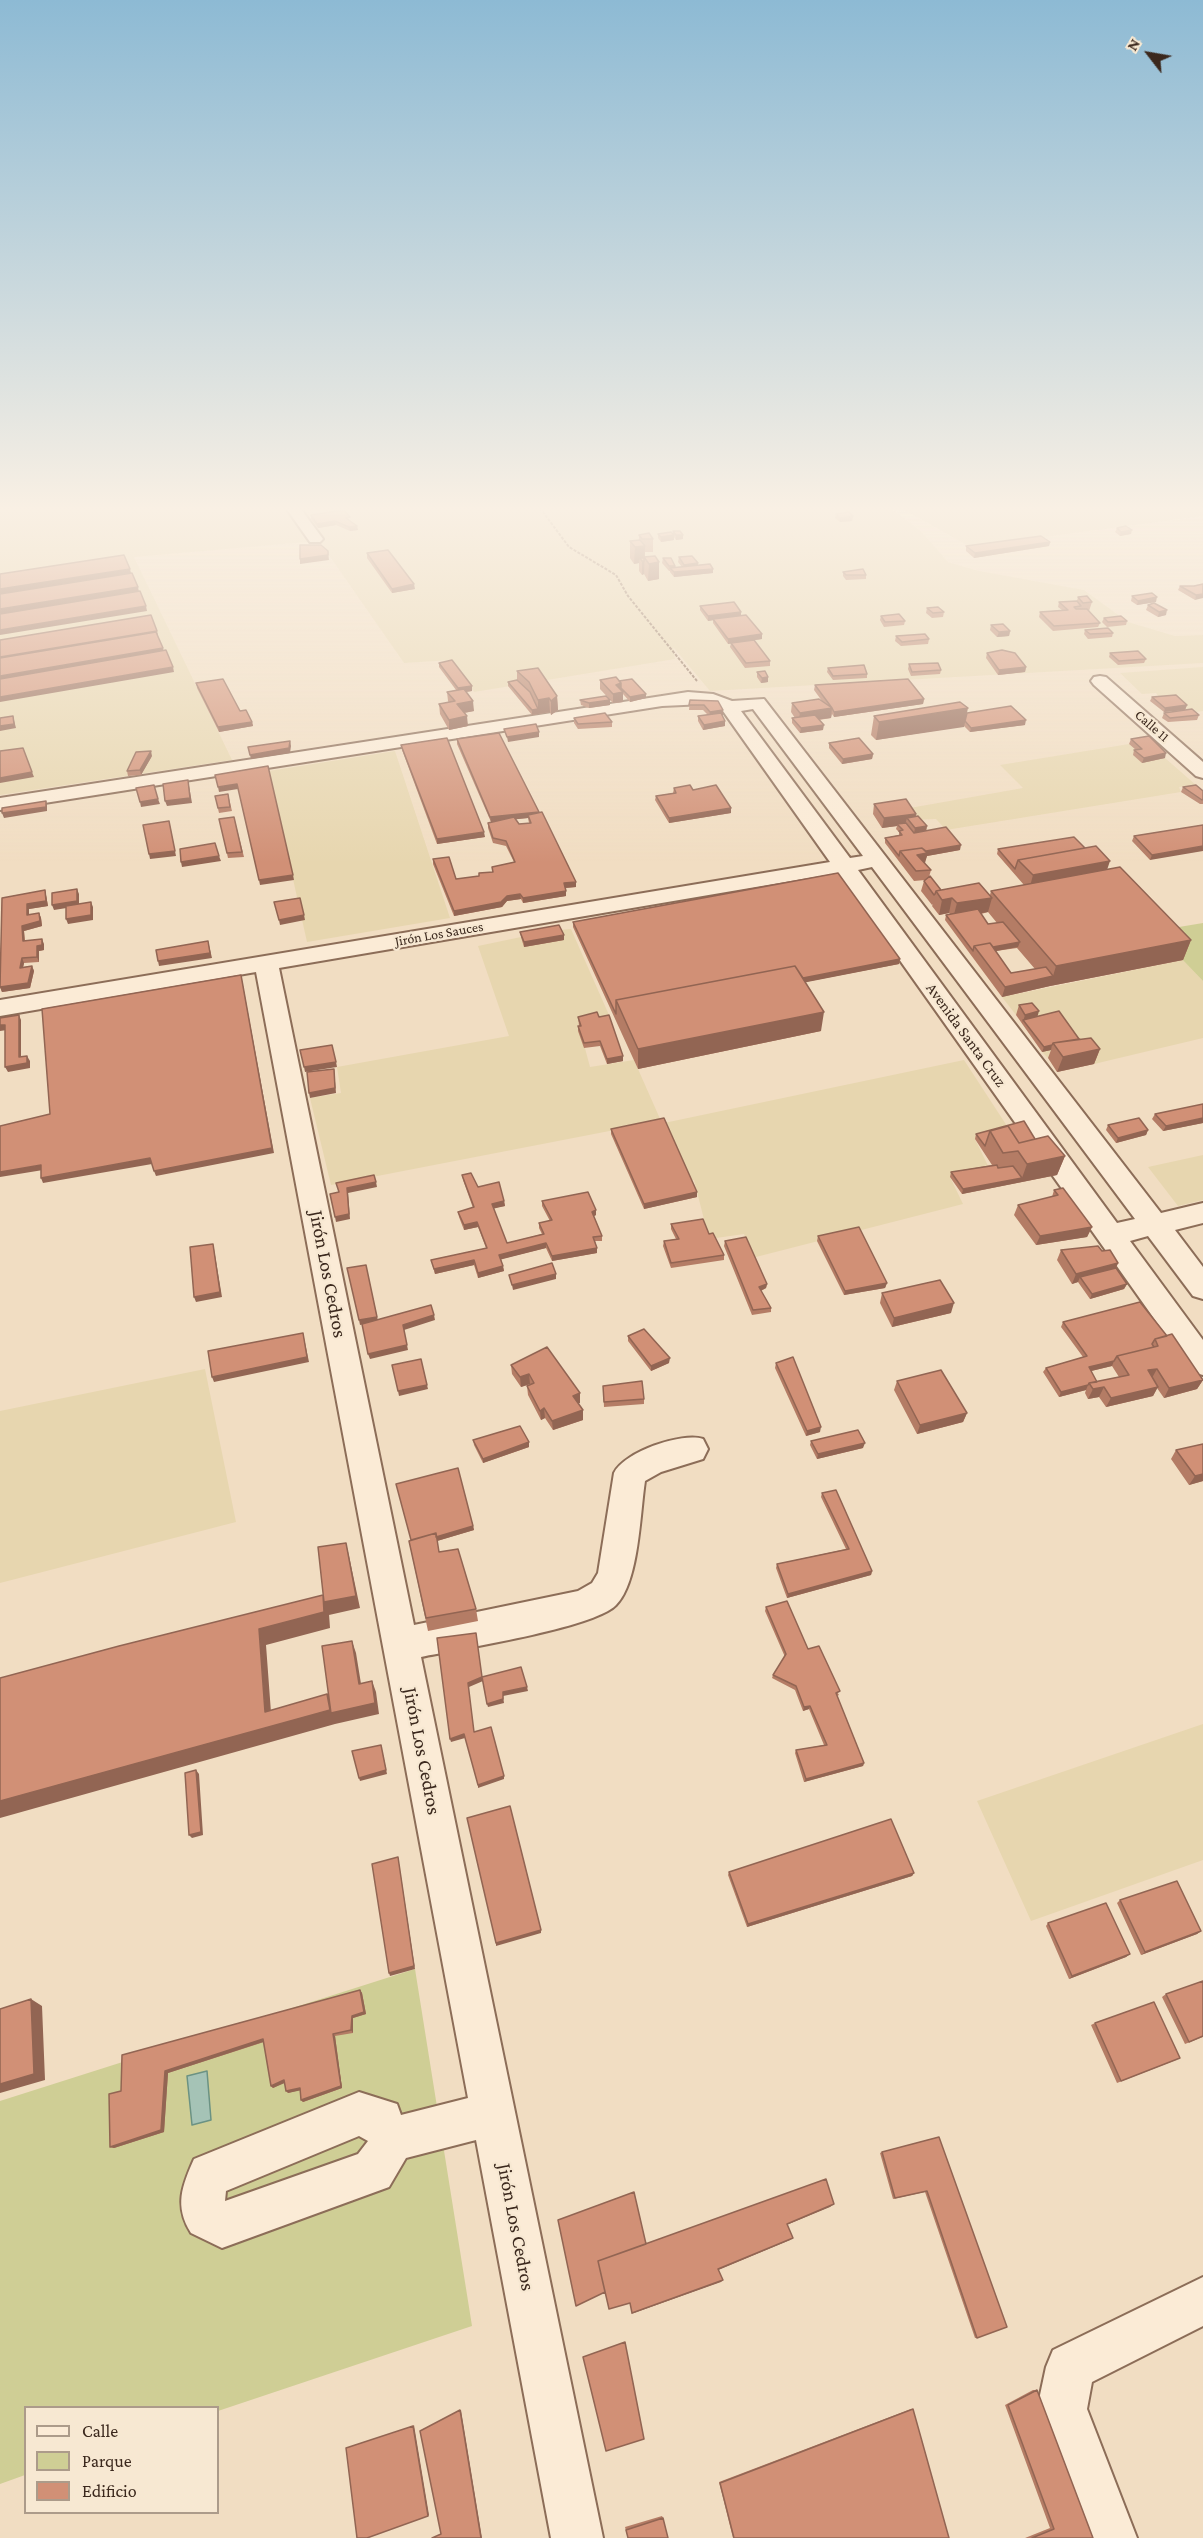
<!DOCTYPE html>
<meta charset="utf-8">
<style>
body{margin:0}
#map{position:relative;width:1203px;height:2538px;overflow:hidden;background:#f1ddc2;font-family:"Crimson Pro",serif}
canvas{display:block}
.legend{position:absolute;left:24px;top:2406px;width:195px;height:108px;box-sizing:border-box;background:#f7e8d2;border:2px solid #ac9b8a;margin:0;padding:8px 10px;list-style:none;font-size:18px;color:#3b281d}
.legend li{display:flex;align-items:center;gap:12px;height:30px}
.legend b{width:30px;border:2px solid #ac9b8a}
.north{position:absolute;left:1119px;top:24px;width:60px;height:60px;-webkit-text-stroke:4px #f7e8d2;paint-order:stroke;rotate:301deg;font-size:16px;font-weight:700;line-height:24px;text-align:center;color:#3b281d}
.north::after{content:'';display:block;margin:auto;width:21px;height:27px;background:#3b281d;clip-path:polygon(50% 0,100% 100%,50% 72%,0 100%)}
</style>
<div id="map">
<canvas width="1203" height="2538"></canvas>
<ul class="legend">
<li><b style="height:8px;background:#fbebd6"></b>Calle</li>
<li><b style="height:16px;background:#cfce95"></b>Parque</li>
<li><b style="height:16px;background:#d19076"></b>Edificio</li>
</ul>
<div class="north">N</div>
</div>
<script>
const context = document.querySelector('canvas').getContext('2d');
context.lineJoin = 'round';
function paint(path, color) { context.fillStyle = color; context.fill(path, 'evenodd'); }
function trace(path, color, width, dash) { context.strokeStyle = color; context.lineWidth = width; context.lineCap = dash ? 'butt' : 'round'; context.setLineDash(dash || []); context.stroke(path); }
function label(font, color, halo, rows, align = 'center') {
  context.font = font + ' "Crimson Pro",serif'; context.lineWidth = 4.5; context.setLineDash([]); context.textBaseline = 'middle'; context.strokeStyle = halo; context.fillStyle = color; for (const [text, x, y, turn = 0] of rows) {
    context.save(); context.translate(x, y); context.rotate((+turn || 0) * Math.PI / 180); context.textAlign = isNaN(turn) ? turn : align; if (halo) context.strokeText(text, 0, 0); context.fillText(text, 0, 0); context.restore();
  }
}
paint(new Path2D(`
 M0,508H890L920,530L948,562L979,571L1084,590L1128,622L1175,636L1203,635V663L710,691L673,647L675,659L474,692L451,660L404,663L319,541L134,557L232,760L0,795Z
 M901,508H1203V516L970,547Z
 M1203,667V711L1190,713L1174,700L1160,699L1156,693L1142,694L1120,673Z
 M1129,744L1141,754L1165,758L1196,785L1179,787L1181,792L946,830L936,819L912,820L904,809L1023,788L1000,765Z
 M395,751L450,918L307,942L269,771Z
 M571,929L609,1015L578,1022L590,1067L634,1060L661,1121L331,1185L310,1098L341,1093L337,1067L509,1036L478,946L521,937L525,947L559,930Z
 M1183,960L1203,981V1038L1094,1064L1085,1053L1048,1058L1042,1052L1036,1021L1029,1013L1016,1015L1002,997Z
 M964,1060L1007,1126L975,1139L990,1170L950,1177L963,1204L752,1258L744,1234L709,1239L694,1180H689L664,1123Z
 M1203,1155V1200L1178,1206L1148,1167Z
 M205,1369L236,1522L0,1583V1411Z
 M1203,1724V1860L1031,1921L977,1801Z`), '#e7d6af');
paint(new Path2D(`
 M1203,923V981L1155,931Z
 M415,1969L472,2326L218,2411V2408H26L25,2475L0,2484V2101Z`), '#cfce95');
const water = new Path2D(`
 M207,2071L211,2120L192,2125L187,2076Z`);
paint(water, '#a5c3b6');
trace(water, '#6b9283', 1.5);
const minor = new Path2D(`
 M286,508H300L323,539L320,542H310Z
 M1100,676L1106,677L1203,762V778L1196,776L1094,685L1091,681L1094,677Z
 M688,692L713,694L732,701L764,699L1161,1213L1203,1203V1223L1175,1230L1203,1267V1299L1193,1296L1148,1236L1130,1241L1203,1340V1375L1192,1372L838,873L279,968L414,1625L578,1591L592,1583L598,1573L614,1473C624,1452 682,1432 703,1439L708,1449L703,1459L661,1472L645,1481C640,1513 639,1582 616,1605C594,1628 459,1649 421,1657L603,2538H551L476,2140L406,2158L389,2187L222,2248L191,2233C174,2206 182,2186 194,2159L359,2092L397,2104L401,2115L468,2098L256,972L0,1016V1000L830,862L723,711L705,704L662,706L0,810V798ZM753,709L863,856L850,858L741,711ZM872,867L1135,1219L1117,1223L858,870ZM359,2136L368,2141L358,2154L225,2201L226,2191Z
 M1203,2277V2326L1092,2382L1087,2409L1137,2538H1085L1037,2409L1046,2367L1053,2350Z`);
trace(minor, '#8c6d58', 4);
trace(new Path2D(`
 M540,508L569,547L616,575L628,596L697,681`), '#8c6d58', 2, [3, 1.5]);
paint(minor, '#fbebd6');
paint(new Path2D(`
 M836,514L853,516L852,521L840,522L835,518Z
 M311,515L350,521L358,530L350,531L336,525L318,528L311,519Z
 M1117,528L1131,534L1120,536L1115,532Z
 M673,531L683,539L676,540L674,537V540L661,542L658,538V534H673Z
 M639,535L653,539V552H645V557L659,562V579L648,581L644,574L642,575L639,571V563L634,564L630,558V541L639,540Z
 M1050,542L1049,546L974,558L966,551V546Z
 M367,553L415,589L392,593L367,558Z
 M679,557L698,565L713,573L674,577L670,572V571H669L662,563L663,558L675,566V567H682L678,562Z
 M843,572L866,575V579L846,580L843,576Z
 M1203,584L1195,600L1178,590L1180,586H1194Z
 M1132,596L1156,602L1137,605L1131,601Z
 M1078,597L1092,602L1089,611L1100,623L1098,627L1053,631L1039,617L1040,612L1062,610L1058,607L1059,602L1077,601Z
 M1148,605L1166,615L1158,617L1146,610Z
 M700,606L741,612V616L762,634V639L747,641L770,661V666L745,668L730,647L731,643L728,644L713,623V620L708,621L700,610Z
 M927,608L944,612L943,617L932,618L926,613Z
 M881,616L905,621L904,625L884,627L880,620Z
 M1104,618L1127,621L1126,625L1107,627L1102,622Z
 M991,625L1010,631L1009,636L997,637L990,630Z
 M1085,630L1113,633L1112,637L1088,639L1084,634Z
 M896,636L929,639L928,644L901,646L895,641Z
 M987,653L1026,667L1025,672L998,675L986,658Z
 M1110,653L1146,659L1144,663L1118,665L1109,657Z
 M439,663L472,691L466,692L474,711L464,713L468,726L449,730L440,714L439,704L449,703L448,701L447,692L456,690L439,667Z
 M909,664L941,670L940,674L911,676L908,669Z
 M828,668L867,674V678L833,680L827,672Z
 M517,671L557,696L558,710L551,715L550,712L532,715L508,686V682L517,680Z
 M757,672L768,682L761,683L757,677Z
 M600,680L619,681L646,694V698L630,702L623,694V702L613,703L600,689Z
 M196,683L240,711L252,722L253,726L219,732L197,688Z
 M815,685L924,699L923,704L834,717L832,714L831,718L819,720L823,730L800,733L792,723V718H795L791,712L792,703L822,701L814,690Z
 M1152,697L1187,705L1185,710L1199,715L1197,720L1168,722L1162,718L1164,713L1183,710L1164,712L1150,701Z
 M580,700L610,705L589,708L581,705Z
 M690,700L723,710V715H722L725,726L703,730L698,721V716L708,715L703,710H689Z
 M967,713L1025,725L970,732L964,726L876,740L871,735L874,716Z
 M574,718L612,722V727L578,729L574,723Z
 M457,739L539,812L576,887L566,888V896L523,903L521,899L507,901L502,907L454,916L433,864V859L456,879L479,876L492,872V867L514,862L506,846L493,843L488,828V823L491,822L457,744ZM528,818L529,823L519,824L516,819Z
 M1131,739L1165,758L1142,763L1133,755L1134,750H1136L1129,744Z
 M829,743L873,754L872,759L842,764L829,748Z
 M401,745L485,837L437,844L402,750Z
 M152,756L141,775L128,776L127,771Z
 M1183,787L1203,791V804H1200L1181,792Z
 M674,788L693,790L731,808V813L669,823L655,800L656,796L673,793Z
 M228,794L232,811L219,813L215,796Z
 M874,804L916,814V816L927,826L926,831L960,850L927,856L924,863L931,870L929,877L941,890L990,895L991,891L1024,885L997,854L998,849L1107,870L1191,940L1183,960L1050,986L1002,997L945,920L946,915L950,914L949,913L939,915L932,906L933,904L932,905L921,891L924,881L925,880L914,881L885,843V838L899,835V832L896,829L897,826L882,828L873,814ZM988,912L997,923L988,924L981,914ZM1017,948L1035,969L1011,973L996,951Z
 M234,817L244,857L228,858L219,819Z
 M1203,825L1150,860L1132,841L1134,836Z
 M45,890L46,895L48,906L29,909V915L39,913L41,918L42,926L24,931L25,941L44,944V950L39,951V962L24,963L23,967L32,966L34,971L30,988L2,992L0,987L2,898Z
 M573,922L900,959L899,964L805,982L821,1031L638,1069L573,927Z
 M520,932L564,935V940L524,947L521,937Z
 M1019,1005L1037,1016L1100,1049L1094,1064L1057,1072L1048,1058L1051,1050L1042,1052L1016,1015Z
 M578,1017H599L623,1061L607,1064L600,1046L584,1048L578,1031V1026H579Z
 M1203,1104V1123L1163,1131L1152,1119L1155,1114Z
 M1024,1121L1035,1139L1065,1156L1057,1175L962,1194L950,1177L951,1172L992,1165L975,1139L976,1134Z
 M1108,1125L1148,1130L1146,1135L1116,1143L1106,1130Z
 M611,1129L697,1192V1197L644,1209L611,1134Z
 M462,1175L478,1187L504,1201L505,1206L493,1208L507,1243L542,1234L539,1228V1223L550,1221L542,1206V1201L596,1210V1215L594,1216L602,1236V1241H595L597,1248V1253L552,1261L546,1248L501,1259L504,1271L478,1278L474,1265L435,1274L431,1260L486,1248L478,1227L464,1230L459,1217L458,1212L473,1208L463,1180Z
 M1054,1190L1092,1227L1087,1237L1036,1245L1014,1215L1018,1205L1052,1197Z
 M671,1224L709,1234L724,1255V1260L671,1268L663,1246L664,1241L676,1239L671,1229Z
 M818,1236L887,1283L885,1288L844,1295L817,1241Z
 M725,1241L767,1284L766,1288L761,1291L771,1308V1312L752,1315L724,1246Z
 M1061,1250L1102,1251L1118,1263L1116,1268L1127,1284L1124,1289L1090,1299L1078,1282L1072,1284L1057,1260Z
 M882,1293L951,1313L892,1327L880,1303Z
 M1140,1302L1203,1380L1197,1389L1164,1398L1157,1388L1153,1396L1106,1407L1099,1397L1088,1399L1085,1393L1086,1390L1059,1397L1043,1372L1046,1368L1083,1357L1061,1327L1063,1322ZM1112,1366L1119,1377L1097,1382L1091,1371Z
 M628,1336L669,1363L651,1371L628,1341Z
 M776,1363L820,1432L806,1436L775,1368Z
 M511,1365L580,1393V1403H578L583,1420L553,1430L545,1418L541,1420L528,1395L527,1386L530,1385V1384L521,1387L512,1374Z
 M897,1381L967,1413L963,1422L917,1434L894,1390Z
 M603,1386L644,1399V1404L604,1407Z
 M473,1440L529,1447L483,1463L474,1445Z
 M811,1441L863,1448L817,1459L810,1445Z
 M1176,1450L1203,1481L1189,1485L1171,1459Z
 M822,1493L872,1571L871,1575L787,1598L776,1568L777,1564L846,1549L821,1497Z
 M473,1526L474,1530L437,1541L439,1552L476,1609L478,1621L428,1631L409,1541Z
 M766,1607L808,1649L839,1695L837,1696L864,1763L863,1766L804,1782L795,1753L796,1750L824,1745L809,1709L803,1711L795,1690L772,1678L773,1675L785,1657L765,1611Z
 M729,1872L914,1873L912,1876L747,1927L728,1875Z
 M1120,1900L1201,1931L1197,1934L1141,1955L1117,1903Z
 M1048,1923L1130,1954L1126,1957L1069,1979L1046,1926Z
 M1203,1981V2037L1185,2044L1162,1997L1166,1994Z
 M360,1990L362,1993L366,2014L353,2018V2033L335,2036L342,2088L303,2102L301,2100L300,2090L288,2093L285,2082L273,2088L271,2086L264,2042L168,2073L164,2132L114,2148L110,2147L121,2091Z
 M1095,2023L1176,2060L1117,2083L1091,2025Z
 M939,2137L977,2338H975L925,2192L893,2199L880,2153L882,2152Z
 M1033,2390H1037L1093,2538H1025L1050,2528L1005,2405Z
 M911,2409H913L949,2538H733L719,2482Z
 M662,2516L663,2518L628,2538L625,2527Z`), '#b47c65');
paint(new Path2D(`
 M853,516L852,521L840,522V518Z
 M335,521L336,525L318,528L317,524Z
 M357,526L358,530L350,531L349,527Z
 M1132,530L1131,534L1120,536L1121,532Z
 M674,535V540L661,542V537Z
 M676,535H683V539L676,540Z
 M1050,542L1049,546L974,558L975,553Z
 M645,546L644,574L642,575V561L640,558L639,563L634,564L635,547Z
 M328,551L329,560L300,564V559Z
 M659,562V579L648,581L649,564Z
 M698,563V568L684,569V565Z
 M130,569L131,573L0,594V589Z
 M713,569V573L674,577V572Z
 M414,584L415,589L392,593V589Z
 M138,587L139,592L0,614V609Z
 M1203,594V598L1195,600L1196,595Z
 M1157,597L1156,602L1137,605L1138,601Z
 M146,606L147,611L0,635V630Z
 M1167,610L1166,615L1158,617L1159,612Z
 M741,612V616L708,621V616Z
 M157,631L158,635L0,662V657Z
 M1010,631L1009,636L997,637L999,632Z
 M762,634V639L728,644V639Z
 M163,648L164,653L0,681V676Z
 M173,667L174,672L0,702V697Z
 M1026,667L1025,672L998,675L999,670Z
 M768,677V682L761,683L762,678Z
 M621,683V693L623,692V702L613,703V694L616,685Z
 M472,686V691L458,693V688Z
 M646,694V698L630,702V697Z
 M557,696L558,710L551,715V701Z
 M549,698L550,712L532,715V710L538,709V700Z
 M924,699L923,704L834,717V712Z
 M610,700V705L589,708V703Z
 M473,701L474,711L458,714L457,704Z
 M1187,705L1185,710L1164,712L1165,708Z
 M832,708L831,718L798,722L800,713Z
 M968,708L964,727L876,740L879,722Z
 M723,710V715L709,717L710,712Z
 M13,716L16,728L0,731V726Z
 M467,716L468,726L449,730V720Z
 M1026,720L1025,725L970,732L971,728Z
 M725,721V726L703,730L704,725Z
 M252,722L253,726L219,732L218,727Z
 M824,725L823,730L800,733L801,728Z
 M539,732V737L508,742L507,737Z
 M290,741L291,746L290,753L251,759L250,755Z
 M151,751L152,756L141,775L140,770Z
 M1166,753L1165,758L1142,763L1144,758Z
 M873,754L872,759L842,764L843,759Z
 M32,772L34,777L0,783V778Z
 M188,780L192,803L167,806L165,801Z
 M237,784L238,789L219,792L218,787Z
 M158,799L160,804L141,807L140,802Z
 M46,801L47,806V811L4,818L2,813Z
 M731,808V813L669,823V818Z
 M539,812V817L528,815V818L491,822L490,817Z
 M916,814L914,824L907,818L905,825L897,824V826L882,828L884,818Z
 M169,821L176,856L150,859L149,854Z
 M927,826L925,836L913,838L915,828Z
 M484,832L485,837L437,844V839Z
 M961,845L960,850L927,856L925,863L915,865L903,855Z
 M1203,846V851L1150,860L1152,855Z
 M219,856L221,861L182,867L181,862Z
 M1110,861L1105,876L1029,890L1033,875Z
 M293,875L294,880L260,885L259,880Z
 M576,882V887L564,888V883Z
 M77,889L79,894V906L54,910L52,905Z
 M45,890L46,895L48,906L29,909V920L27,915V904Z
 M566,891V896L523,903V898Z
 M520,894L521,899L507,901L502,907L454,916V911L507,896Z
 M952,898L949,913L939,915L942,900Z
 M992,898L988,912L953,918L957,903Z
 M91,902L93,907V920L68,924L66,919Z
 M39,913L41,918L42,926L24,931L25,946L23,941L22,926Z
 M304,915L305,920L280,925L279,920Z
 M564,935V940L524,947V942Z
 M42,939L44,944V950L39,951V962L37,957V946Z
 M1191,940L1183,960L1050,986L1002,997L1005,987L1053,976L1056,966Z
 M208,941L212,958L159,966L158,961Z
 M1020,942L1018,947L980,954L977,950Z
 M22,958L24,963L22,973L20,968Z
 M900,959L899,964L624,1018L622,1013Z
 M32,966L34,971L30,988L2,992L0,987Z
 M242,980L274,1153L156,1176L154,1171Z
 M1039,1011L1036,1022L1023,1020L1022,1025L1025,1015Z
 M824,1012L821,1031L638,1069V1049Z
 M19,1015L21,1020V1062L19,1057Z
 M0,1025H5L7,1030L0,1031Z
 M1052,1045L1051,1050L1042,1052L1044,1047Z
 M1100,1049L1094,1064L1057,1072L1063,1057Z
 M27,1056L30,1061V1068L8,1072L5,1067Z
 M623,1056V1061L607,1064V1059Z
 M336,1062L337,1067L305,1072L304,1067Z
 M334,1069L336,1093L310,1098L309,1093Z
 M1203,1118V1123L1163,1131L1166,1126Z
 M1148,1130L1146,1135L1116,1143L1118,1138Z
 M1065,1156L1057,1175L962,1194L963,1189L1022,1178L1027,1164Z
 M150,1158L152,1164L43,1183L41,1178Z
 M41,1165L43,1170L0,1177V1172Z
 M376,1182L377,1187L348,1193L350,1219L336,1222L335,1217L347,1188Z
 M697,1192V1197L644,1209V1204Z
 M504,1201L505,1206L492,1209V1204Z
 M596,1210V1215L592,1217V1212Z
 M477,1222L478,1227L464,1230V1225Z
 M1092,1227L1087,1237L1036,1245L1040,1236Z
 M546,1243V1248L499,1260V1255Z
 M213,1244L214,1249L222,1297L196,1302L194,1297Z
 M597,1248V1253L552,1261V1256Z
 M474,1260V1265L435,1274L434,1269Z
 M1118,1263L1114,1273L1080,1277L1078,1282L1072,1284L1076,1274Z
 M366,1265L378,1321L360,1325L359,1320Z
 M503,1266L504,1271L478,1278V1273Z
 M556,1274V1279L513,1290L512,1285Z
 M887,1283L885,1288L844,1295L845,1291Z
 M767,1284L766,1288L758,1292L759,1287Z
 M1127,1284L1124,1289L1090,1299L1092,1294Z
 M954,1303L951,1313L892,1327L894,1318Z
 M434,1315L435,1320L404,1330L403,1325Z
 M303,1333L309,1362L214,1382L212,1377Z
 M407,1345L408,1350L370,1359L368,1354Z
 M670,1358L669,1363L651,1371V1366Z
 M1114,1361L1112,1366L1087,1372L1089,1367Z
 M1157,1369L1152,1378L1148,1370Z
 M529,1374L530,1384L521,1387L520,1377Z
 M1203,1380L1197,1389L1164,1398L1169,1388Z
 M427,1385L428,1389L399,1396L398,1391Z
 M1088,1385L1086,1390L1059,1397L1061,1392Z
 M1104,1387L1099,1397L1088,1399L1093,1389Z
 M1158,1387L1153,1396L1106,1407L1111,1398Z
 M580,1393V1403L573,1405V1396Z
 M544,1408L545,1418L541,1420L540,1411Z
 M583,1410V1420L553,1430L552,1421Z
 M967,1413L963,1422L917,1434L920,1425Z
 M821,1427L820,1432L806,1436L807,1431Z
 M529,1442V1447L483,1463V1459Z
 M865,1443L863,1448L817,1459L818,1454Z
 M1203,1474V1481L1189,1485L1195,1476Z
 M473,1526L474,1530L437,1541L412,1544Z
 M346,1543L349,1556L360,1608L329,1615V1614L330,1628L266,1645L272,1726L327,1694L333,1708L372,1681L376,1692L379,1714L335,1724L0,1818V1801L265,1712L259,1629L323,1595L325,1602Z
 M872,1571L871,1575L787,1598L788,1594Z
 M352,1641L356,1653L363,1696L359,1684Z
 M482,1677L483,1681L469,1687L468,1683Z
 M527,1687L528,1691L503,1696L504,1703L488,1707L487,1704L503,1692Z
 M810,1706L809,1709L803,1711L804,1707Z
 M464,1734L465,1738L451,1742L450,1739Z
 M381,1745L387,1774L360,1781L359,1778Z
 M864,1763L863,1766L804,1782L806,1779Z
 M196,1770L199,1774L203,1835L192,1838L189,1835Z
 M504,1776V1779L478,1788V1785Z
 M398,1857L415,1969L390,1976L389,1973Z
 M914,1873L912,1876L747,1927L748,1924Z
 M541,1930V1933L496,1946V1943Z
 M1201,1931L1197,1934L1141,1955L1145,1952Z
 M1130,1954L1126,1957L1069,1979L1072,1976Z
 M360,1990L362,1993L366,2014L353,2018V2033L351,2030L352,2016Z
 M31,1999L42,2006L45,2080L0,2093V2084Z
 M333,2034L335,2036L342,2088L303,2102L301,2100Z
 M263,2039L266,2041L168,2073L164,2132L114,2148L110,2147L165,2071Z
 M284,2080L287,2082L273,2088L271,2086Z
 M300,2088L302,2090L288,2093L286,2091Z
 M834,2204L830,2207L784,2226L787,2224Z
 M793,2238L790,2240L716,2271L718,2269Z
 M723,2280L721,2282L631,2314L632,2313Z
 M460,2410H461L482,2538H481Z
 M414,2425L429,2515L428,2516L413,2426Z`), '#926553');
const building = new Path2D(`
 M344,510L350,517L346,518L357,526L349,527L335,521L317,524L311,515Z
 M849,512L853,516L840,518L836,514Z
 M1126,526L1132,530L1121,532L1117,528Z
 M673,531H680L683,535H676Z
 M671,532L674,535L661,537L658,534Z
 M649,533L653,539H642L639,535Z
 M1041,536L1050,542L975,553L966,546Z
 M640,540L645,546L635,547L630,541Z
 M300,545H321L328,551V555L300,559Z
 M388,550L414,584L392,589L367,553Z
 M124,555L130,569L0,589V574Z
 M655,556L659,562L649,564L644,557Z
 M692,556L698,563L684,565L679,557Z
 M640,558H644V561H642Z
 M663,558H671L675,566H669Z
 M710,564L713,569L674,572L670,568Z
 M863,569L866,575H846L843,572Z
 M132,573L138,587L0,609V594Z
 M1203,584V594L1196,595L1180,586H1194Z
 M140,591L146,606L0,630V614Z
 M1152,593L1157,597L1138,601L1132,596Z
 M1087,596L1092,602L1083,603L1078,597Z
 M1077,601L1081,606L1074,607L1076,609H1087L1100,623L1054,626L1040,612L1068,610L1059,602Z
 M734,602L741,612L708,616L700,606Z
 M1154,603L1167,610L1159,612L1148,605Z
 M938,607L944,612L933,613L927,608Z
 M899,614L905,621L885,622L881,616Z
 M151,615L157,631L0,657V640Z
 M746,615L762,634L728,639L713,619Z
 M1121,616L1127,621L1108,622L1104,618Z
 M1003,624L1010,631L999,632L991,625Z
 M1108,628L1113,633L1090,634L1085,630Z
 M156,632L163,648L0,676V658Z
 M925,634L929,639L902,642L896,636Z
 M754,640L770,661L746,663L731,643Z
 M166,650L173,667L0,697V679Z
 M1002,650L1015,653L1026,667L999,670L987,653Z
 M1138,651L1146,659L1119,661L1110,653Z
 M452,660L472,686L458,688L439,663Z
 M938,663L941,670L912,672L909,664Z
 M864,665L867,674L833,676L828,668Z
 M538,668L557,696L551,701L549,698L538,700L529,682L517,671Z
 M765,671L768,677L762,678L757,672Z
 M616,677L621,683L616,685L623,692L613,694L600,680Z
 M223,679L240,711L246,710L252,722L218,727L196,683Z
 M632,679L646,694L630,697L621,688V683L619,681Z
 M908,679L924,699L834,712L832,708L815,685Z
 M517,680L530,692L538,709L532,710L508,682Z
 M464,689L473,701L457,704L467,716L449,720L439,704L455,701L447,692Z
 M1176,695L1187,705L1165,708L1152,697Z
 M606,696L610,700L589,703L580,700Z
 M819,699L832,708L800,713L792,703Z
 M690,700L718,701L723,710L710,712L704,705H689Z
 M960,702L968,708L879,722L874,716Z
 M1011,706L1026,720L971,728L965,721L967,713Z
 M1192,709L1199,715L1170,718L1164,713Z
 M605,713L612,722L578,724L574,718Z
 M721,713L725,721L704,725L698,716Z
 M815,715L824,725L801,728L792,718Z
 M13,716L14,724L0,726V718Z
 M536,724L539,732L507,737L504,729Z
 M499,733L539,812L490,817L457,739Z
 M1149,736L1166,753L1144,758L1134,750L1142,749L1131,739Z
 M447,738L484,832L437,839L401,745Z
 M859,738L873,754L843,759L829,743Z
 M290,741L289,748L250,755L248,747Z
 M23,748L32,772L0,778V751Z
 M151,751L140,770L127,771L136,752Z
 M268,766L293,875L259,880L237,784L218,787L215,775Z
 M188,780L190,798L165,801L163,784Z
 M154,785L158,799L140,802L136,788Z
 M690,785L693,790L716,785L731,808L669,818L656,796L676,793L674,788Z
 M1196,785L1203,791V799L1202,800L1183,787Z
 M228,794L230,807L218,808L215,796Z
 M906,799L916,814L884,818L874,804Z
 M46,801V807L2,813V808Z
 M542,812L576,882L564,883L566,891L523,898L520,894L507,896L501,902L454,911L433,859L449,857L456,879L479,876V873L493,872L492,867L515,862L506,841L493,838L488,823L514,817L519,824L531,823L528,815Z
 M918,816L927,826L915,828L907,818Z
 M234,817L242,852L227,853L219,819Z
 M169,821L175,851L149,854L143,825Z
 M906,823L914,833L946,827L961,845L926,851L922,848L900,851L899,856L885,838L902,835L899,831L903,830L897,824Z
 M1203,825V846L1152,855L1134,836Z
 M1074,837L1085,848L1018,860L1015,869L998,849Z
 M215,843L219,856L181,862L180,849Z
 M1096,846L1110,861L1033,875L1018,860Z
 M922,848L927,853L917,855L931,870L916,871L900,851Z
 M1120,867L1191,940L1056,966L991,891Z
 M838,873L900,959L803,978L795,966L616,1000V1014L573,922Z
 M930,876L941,890L936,891L935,894L934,895L924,881Z
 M979,883L992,898L957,903L952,898L942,900L936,891Z
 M77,889V901L52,905V893Z
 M45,890L46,901L27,904V915L39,913L40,921L22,926L23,941L42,939V945L37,946V957L22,958L20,968L32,966L28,983L0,987L2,898Z
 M300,898L304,915L279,920L274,902Z
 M91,902V915L66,919V906Z
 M978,909L988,924L1003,922L1020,942L993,947L990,943L974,946L973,951L946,915Z
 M559,925L564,935L524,942L520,932Z
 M208,941L210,953L158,961L156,950Z
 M990,943L1011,973L1046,967L1053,976L1005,987L974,946Z
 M795,966L824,1012L638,1049L616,1000Z
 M241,975L272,1148L154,1171L150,1158L41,1178V1165L0,1172V1126L50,1114L42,1009Z
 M1032,1003L1039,1011L1025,1015L1019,1005Z
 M1059,1011L1079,1039L1053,1043L1052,1045L1044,1047L1023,1020Z
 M597,1012L599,1017L609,1015L623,1056L607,1059L600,1041L584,1043L578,1026H581L578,1017Z
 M19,1015V1057L27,1056V1063L5,1067V1025H0V1018Z
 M1091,1038L1100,1049L1063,1057L1053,1043Z
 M332,1045L336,1062L304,1067L300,1050Z
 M334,1069L335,1088L309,1093L307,1072Z
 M1203,1104V1118L1166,1126L1155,1114Z
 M664,1118L697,1192L644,1204L611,1129Z
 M1139,1118L1148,1130L1118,1138L1108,1125Z
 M1024,1121L1035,1139L1019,1143L1008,1126L990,1131L985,1146L976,1134Z
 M1008,1126L1019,1143L1048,1136L1065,1156L1027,1164L1018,1151L1003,1153L990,1131Z
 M997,1165L998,1168L1013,1166L1022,1178L963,1189L951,1172Z
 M471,1173L478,1187L499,1182L504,1201L492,1204L507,1243L544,1234L539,1223L552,1220L542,1201L588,1192L596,1210L592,1212L602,1236L593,1237L597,1248L552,1256L546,1243L499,1255L503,1266L478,1273L474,1260L434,1269L431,1260L487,1248L477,1222L464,1225L458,1212L474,1207L462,1175Z
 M374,1175L376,1182L347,1188L349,1214L335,1217L330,1194L339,1192L336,1183Z
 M1063,1188L1092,1227L1040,1236L1018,1205L1058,1195L1054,1190Z
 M703,1219L709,1234L713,1233L724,1255L671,1263L664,1241L679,1239L671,1224Z
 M859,1227L887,1283L845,1291L818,1236Z
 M746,1237L767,1284L759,1287L771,1308L753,1310L725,1241Z
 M213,1244L220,1292L194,1297L190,1247Z
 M1098,1246L1102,1251L1110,1250L1118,1263L1076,1274L1061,1250Z
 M552,1263L556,1274L512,1285L509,1275Z
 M366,1265L377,1317L359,1320L347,1268Z
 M1116,1268L1127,1284L1092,1294L1080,1277Z
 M940,1280L954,1303L894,1318L882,1293Z
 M1140,1302L1167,1336L1155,1339L1152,1344L1154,1347L1117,1356L1114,1361L1089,1367L1097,1382L1089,1383L1088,1385L1061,1392L1046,1368L1087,1356L1063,1322Z
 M431,1305L434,1315L403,1325L407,1345L368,1354L362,1324Z
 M644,1329L670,1358L651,1366L628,1336Z
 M303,1333L307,1357L212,1377L208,1351Z
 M1172,1334L1203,1380L1169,1388L1157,1369L1148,1370L1158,1387L1111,1398L1104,1387L1093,1389L1089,1383L1129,1375L1117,1356L1158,1346L1155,1339Z
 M547,1347L580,1393L573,1396L583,1410L552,1421L544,1408L540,1411L527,1386L534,1383L529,1374L520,1377L511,1365Z
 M793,1357L821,1427L807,1431L776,1363Z
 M421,1359L427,1385L398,1391L392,1365Z
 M941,1370L967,1413L920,1425L897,1381Z
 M642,1381L644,1399L604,1402L603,1386Z
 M520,1426L529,1442L483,1459L473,1440Z
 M858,1430L865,1443L818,1454L811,1441Z
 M1203,1444V1474L1195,1476L1176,1450Z
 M458,1468L473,1526L436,1537V1533L411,1540L396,1484Z
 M836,1490L872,1571L788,1594L777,1564L849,1549L822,1493Z
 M436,1533L439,1552L458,1549L476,1609L426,1618L409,1541Z
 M346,1543L356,1596L324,1602L318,1547Z
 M323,1595L324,1612L259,1629L265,1712L327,1694L330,1710L0,1801V1678L119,1646Z
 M787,1601L808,1649L819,1646L840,1691L836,1693L864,1763L806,1779L796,1750L827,1745L810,1706L804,1707L796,1686L773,1675L786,1654L766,1607Z
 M476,1633L482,1677L521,1667L527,1687L503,1692V1699L487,1704L482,1677L468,1683L474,1732L491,1727L504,1776L478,1785L464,1734L450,1739L437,1638Z
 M352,1641L359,1684L372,1681L375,1703L331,1713L322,1646Z
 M381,1745L386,1770L359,1778L352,1751Z
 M196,1770L201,1832L189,1835L185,1773Z
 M510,1806L541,1930L496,1943L467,1818Z
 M891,1819L914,1873L748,1924L729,1872Z
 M398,1857L414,1966L389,1973L372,1864Z
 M1177,1881L1201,1931L1145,1952L1120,1900Z
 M1106,1903L1130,1954L1072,1976L1048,1923Z
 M1203,1981V2036L1189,2042L1166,1994Z
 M360,1990L364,2012L352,2016L351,2030L333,2034L341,2086L301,2100L300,2088L286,2091L284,2080L271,2086L263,2039L165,2071L161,2130L110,2147L109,2094L121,2091L122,2055Z
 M31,1999L34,2074L0,2084V2009Z
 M1154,2002L1180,2058L1121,2081L1095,2023Z
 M939,2137L1007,2327L977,2338L927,2191L895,2198L882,2152Z
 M826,2179L834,2204L787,2224L793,2238L718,2269L723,2280L632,2313L630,2303L609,2309L598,2261Z
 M634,2192L646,2244L598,2261L605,2292L576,2306L558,2220Z
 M625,2342L644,2439L606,2451L583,2357Z
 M1037,2390L1093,2538H1032L1054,2529L1008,2405Z
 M913,2409L949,2538H734L720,2483Z
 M460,2410L481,2538H432L441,2534L420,2431Z
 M413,2426L428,2516L367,2538H357L346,2448Z
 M663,2518L668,2538H628L626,2530Z`);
paint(building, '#d19076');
trace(building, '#926553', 1.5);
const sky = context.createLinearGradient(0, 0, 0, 863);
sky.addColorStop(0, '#8dbad4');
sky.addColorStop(0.59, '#f9f0e4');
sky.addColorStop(1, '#f9f0e400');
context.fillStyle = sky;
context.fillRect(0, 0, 1203, 863);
label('14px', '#3b281d', '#f7e8d2', [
 ["Calle 11",1152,726,41],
 ["Jirón Los Sauces",439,934,-10]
]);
label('16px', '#3b281d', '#f7e8d2', [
 ["Avenida Santa Cruz",966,1035,54]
]);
label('20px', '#3b281d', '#f7e8d2', [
 ["Jirón Los Cedros",328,1274,79],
 ["Jirón Los Cedros",422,1751,79],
 ["Jirón Los Cedros",516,2227,79]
]);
</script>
